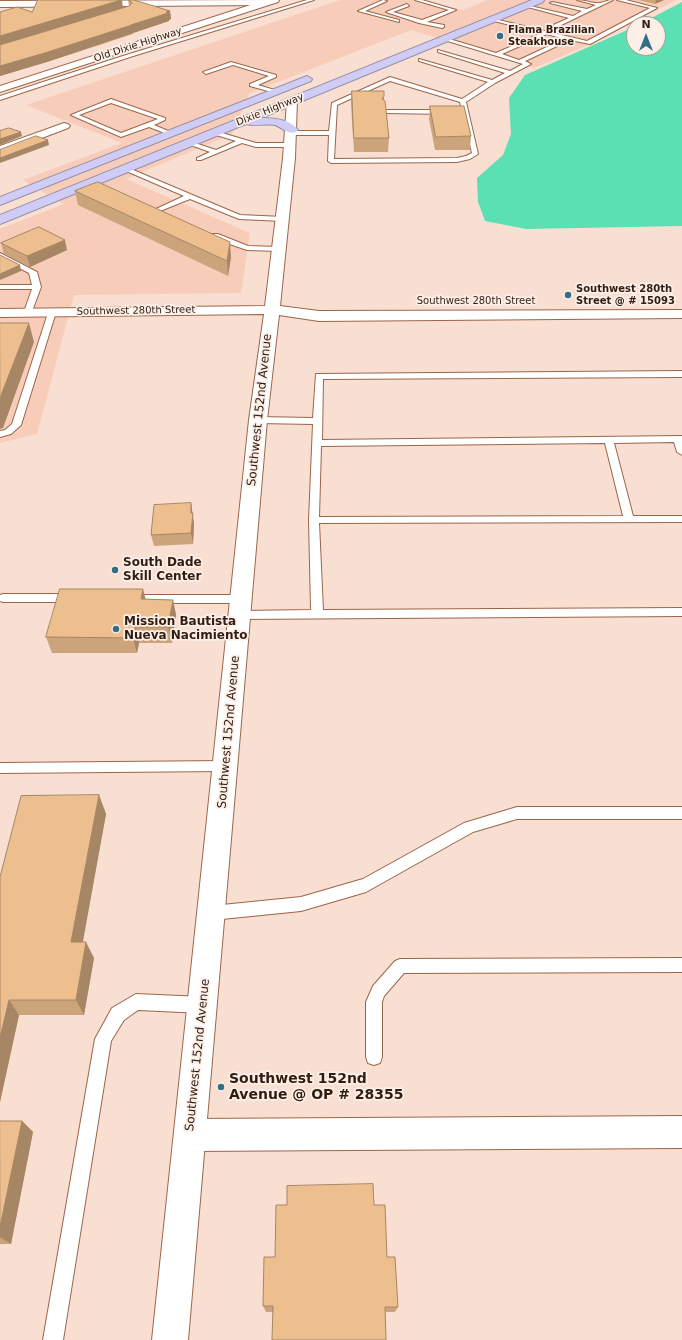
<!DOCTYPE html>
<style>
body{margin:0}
#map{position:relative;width:682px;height:1340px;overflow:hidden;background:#f8dfd2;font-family:"DejaVu Sans",sans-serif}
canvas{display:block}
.north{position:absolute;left:626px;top:16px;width:40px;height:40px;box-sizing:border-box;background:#fcefe8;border:1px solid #ab9b92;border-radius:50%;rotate:0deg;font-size:11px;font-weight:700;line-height:16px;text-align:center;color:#321c10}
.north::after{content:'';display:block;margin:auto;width:14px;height:18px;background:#336d86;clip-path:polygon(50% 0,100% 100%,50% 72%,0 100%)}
</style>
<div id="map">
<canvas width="682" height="1340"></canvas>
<div class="north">N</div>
</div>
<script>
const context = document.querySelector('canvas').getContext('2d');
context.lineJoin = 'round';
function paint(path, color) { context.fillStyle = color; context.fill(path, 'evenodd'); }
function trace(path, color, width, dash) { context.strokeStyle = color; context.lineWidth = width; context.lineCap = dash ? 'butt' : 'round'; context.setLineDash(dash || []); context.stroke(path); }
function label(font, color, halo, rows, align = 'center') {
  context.font = font + ' "DejaVu Sans",sans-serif'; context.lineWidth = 3.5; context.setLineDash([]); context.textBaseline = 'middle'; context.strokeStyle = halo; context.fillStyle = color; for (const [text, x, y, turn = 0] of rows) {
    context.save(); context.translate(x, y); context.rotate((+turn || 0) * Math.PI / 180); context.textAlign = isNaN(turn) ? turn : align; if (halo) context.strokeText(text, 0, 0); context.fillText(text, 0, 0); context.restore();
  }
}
paint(new Path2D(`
 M340,0H421L463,10L488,0H676L600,40L534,68L411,30L250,93L232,134L126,179L250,233L241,293L74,295L37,434L0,443V229L64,204L23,180L122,143L26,105Z`), '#f7cdb9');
paint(new Path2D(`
 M682,2V226L526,229L485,221L478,202L477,178L503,155L511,134L509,98L525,75L634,27V48H658V24H640Z`), '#5ae0b3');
const lane = new Path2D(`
 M307,0H314L130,57L0,100V96L126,55Z
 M383,0L387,1L365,11L399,20V22L358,11Z
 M415,0H422L456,10L427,22L444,25V27L442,28L419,23L386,12L407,4L409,6L393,12L422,20L449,10Z
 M577,0C584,0 595,4 600,3C605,2 608,0 613,0L553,29L550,27L551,26L569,18L524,6L526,5L573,16L582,11L550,3L552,2L587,9L596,5Z
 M617,0H626L657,8L590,44L570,40L525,61L531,64L495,83L466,102L478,154L470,159L457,162L331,163L328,161L329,135H292L289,133L292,131H329L332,103L390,77L462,99L488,82L419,61V59L492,80L505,73L438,52V50L510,71L523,64L441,39L446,38L496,53L542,33L490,20V18L587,41L650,8ZM547,34L564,39L519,60L502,54ZM390,81L460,102L472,153L466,156L457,158L334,159L337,105Z
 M231,62L276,75V77L258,85L278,91L275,93L250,86V84L269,76L233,65L206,74L203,72Z
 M111,99L165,118V120L154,125L173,133L170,135L149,127L121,137L71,115ZM111,103L158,119L121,133L79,115Z
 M386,110H446L449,112L446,114L384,113V111Z
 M215,131L256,143H291L294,145L291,147H256L242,143L201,160H197V158L210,152L188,144V142H192L216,150L236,141L213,134L212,133Z
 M126,167L240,215L283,217L287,219L283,221L239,219L190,199L160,211H156V209L184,196L124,170L123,169Z
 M212,234H218L248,246L279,247L283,249L279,251L247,250L212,238Z
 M0,253L37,272L41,287L31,314H25L24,312L32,289H0V285H32L29,273L0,258Z
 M49,310H52L56,312L21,425L11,434L0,437V431L5,430L12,424Z
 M682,371V377L323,379L322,440L682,436V455L677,452L674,442L614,443L633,516H682V522L319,523L323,610L682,608V616L240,619L236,618L234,615L236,612L240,611L311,610L309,520L313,424L258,423L253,420L258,417L313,418L316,374ZM605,443L623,516L319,517L321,446Z
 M3,594H74L78,595L80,598L78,601L74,602H3L0,601V595Z
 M129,595H241L245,596L247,599L245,602L241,603H129L125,602L123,599L125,596Z
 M226,761L231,762L233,766L231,770L226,771L0,773V763Z
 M517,807H682V819H517L473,832L366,892L301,911L212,920L207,918L205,913L207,908L212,906L301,897L363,879L464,823Z
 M682,958V972L404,973L384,996L382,1002V1057L380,1063L374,1065L368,1063L366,1057V1002L373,986L395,961L400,959Z
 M136,994L203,997L209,1000L211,1005L209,1010L203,1013L138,1010L124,1020L111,1041L63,1340H43L95,1039L112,1008Z`);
const street = new Path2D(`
 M265,0L268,1L269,3L268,5L0,7V1Z
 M64,123L68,124L70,126L68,128L0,154V146Z
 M682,1116V1148L190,1151L179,1146L174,1135L179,1124L190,1119Z`);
const secondary = new Path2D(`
 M266,0H279L278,2L0,92V86Z
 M292,98L297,101L295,158L280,306L319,311L682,310V318L319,321L279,315L267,420L188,1340H152L249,420L264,314L0,317V309L265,306L283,158L287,101Z`);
const highway = new Path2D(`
 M532,0H544L543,2L261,118C273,118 290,119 298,130L296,132C288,135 283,128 275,125C265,123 254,127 246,124L0,224V215Z
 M307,76L312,79L311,81L0,205V197Z`);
trace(lane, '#9c6549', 2);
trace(street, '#9c6549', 2);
trace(secondary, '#9c6549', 2);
trace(highway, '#988fa5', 2);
paint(lane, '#fff');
paint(street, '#fff');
paint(secondary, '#fff');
paint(highway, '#cfcdf5');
paint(new Path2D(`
 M128,0H134L170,11L171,19L169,20V21L133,33V34L50,61L0,76V12H32L123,8L7,43L129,6Z
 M638,0H664L655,4Z
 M352,91L384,96V101L389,138L388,152H354L351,104Z
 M430,106L471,136L470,150H435L429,119Z
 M75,191L231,257L228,276L78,205Z
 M1,243L67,250L30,267L4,254Z
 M191,503L194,524L193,544L154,546L151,535Z
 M145,599L173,600L176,615L172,643H139L137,653H52L46,637Z
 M99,795L106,814L82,942L94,958L84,1015H19L0,1102V877Z
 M0,1121H22L33,1132L11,1244H0Z
 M374,1205L387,1257L398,1307L395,1312H266L263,1306L275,1257Z`), '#cca47b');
paint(new Path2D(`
 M121,0H122L123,8L0,45V36Z
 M656,0H664L655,4Z
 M170,11L171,19L169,20V21L50,61L0,76V66L131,25Z
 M21,132L22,136L0,145V139Z
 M48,140L49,145L0,163V158Z
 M65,240L67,250L30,267L27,256Z
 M230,242L231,257L228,276L227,261Z
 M20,265L21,271L0,280V274Z
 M29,323L34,342L3,428L0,429V398Z
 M191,503L194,524L193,544L191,533Z
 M143,589L147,605L141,599Z
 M173,600L176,615L172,643L168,627Z
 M135,627L139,643L137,653L133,638Z
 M99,795L106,814L80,958L71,942Z
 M86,942L94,958L84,1015L76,1000Z
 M9,1000L19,1015L0,1102V1038Z
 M22,1121L33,1132L11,1244L0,1237V1227Z`), '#a68664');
const building = new Path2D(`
 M38,0H121L0,36V12L17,7L32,12Z
 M129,0H134L170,11L166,12L168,13L131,25H132L48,52L0,66V45L129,6L132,3Z
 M352,91H384V96L382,99L385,101L389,138H354Z
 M430,106H464L471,136L436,137Z
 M9,128L21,132L0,139V131Z
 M36,136L48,140L0,158V150Z
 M98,182L230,242L227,261L75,191Z
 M39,227L65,240L27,256L1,243Z
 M0,255L20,265L0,274Z
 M0,323H29L0,398Z
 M191,503V513H193L191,533L151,535L154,505Z
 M60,589H143L141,599L173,600L168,627H135L133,638L46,637Z
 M99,795L71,942H86L76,1000H9L0,1038V877L21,796Z
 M0,1121H22L0,1227Z
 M373,1184L374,1205H385L387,1257H395L398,1307H385L386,1340H272L273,1306H263L264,1257H275L276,1205H287V1186Z`);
paint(building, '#edbf8f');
trace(building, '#a68664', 1);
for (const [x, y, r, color] of [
 [500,36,4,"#336d86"],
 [568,295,4,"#336d86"],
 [115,570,4,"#336d86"],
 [116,629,4,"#336d86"],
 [221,1087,4,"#336d86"]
]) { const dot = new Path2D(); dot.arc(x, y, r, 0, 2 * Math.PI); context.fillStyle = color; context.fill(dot); trace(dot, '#fcefe8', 1.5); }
label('bold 10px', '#321c10', '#fcefe8', [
 ["Flama Brazilian",508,30],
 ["Steakhouse",508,42],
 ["Southwest 280th",576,289],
 ["Street @ # 15093",576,301]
], 'left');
label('10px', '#321c10', '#fcefe8', [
 ["Old Dixie Highway",138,45,-18],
 ["Dixie Highway",270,110,-22],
 ["Southwest 280th Street",476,301],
 ["Southwest 280th Street",136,311,-1]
]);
label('12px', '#321c10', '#fcefe8', [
 ["Southwest 152nd Avenue",260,410,-84],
 ["Southwest 152nd Avenue",229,732,-85],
 ["Southwest 152nd Avenue",198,1055,-84]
]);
label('bold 12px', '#321c10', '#fcefe8', [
 ["South Dade",123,563],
 ["Skill Center",123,577],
 ["Mission Bautista",124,622],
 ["Nueva Nacimiento",124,636]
], 'left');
label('bold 14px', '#321c10', '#fcefe8', [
 ["Southwest 152nd",229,1079],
 ["Avenue @ OP # 28355",229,1095]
], 'left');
</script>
